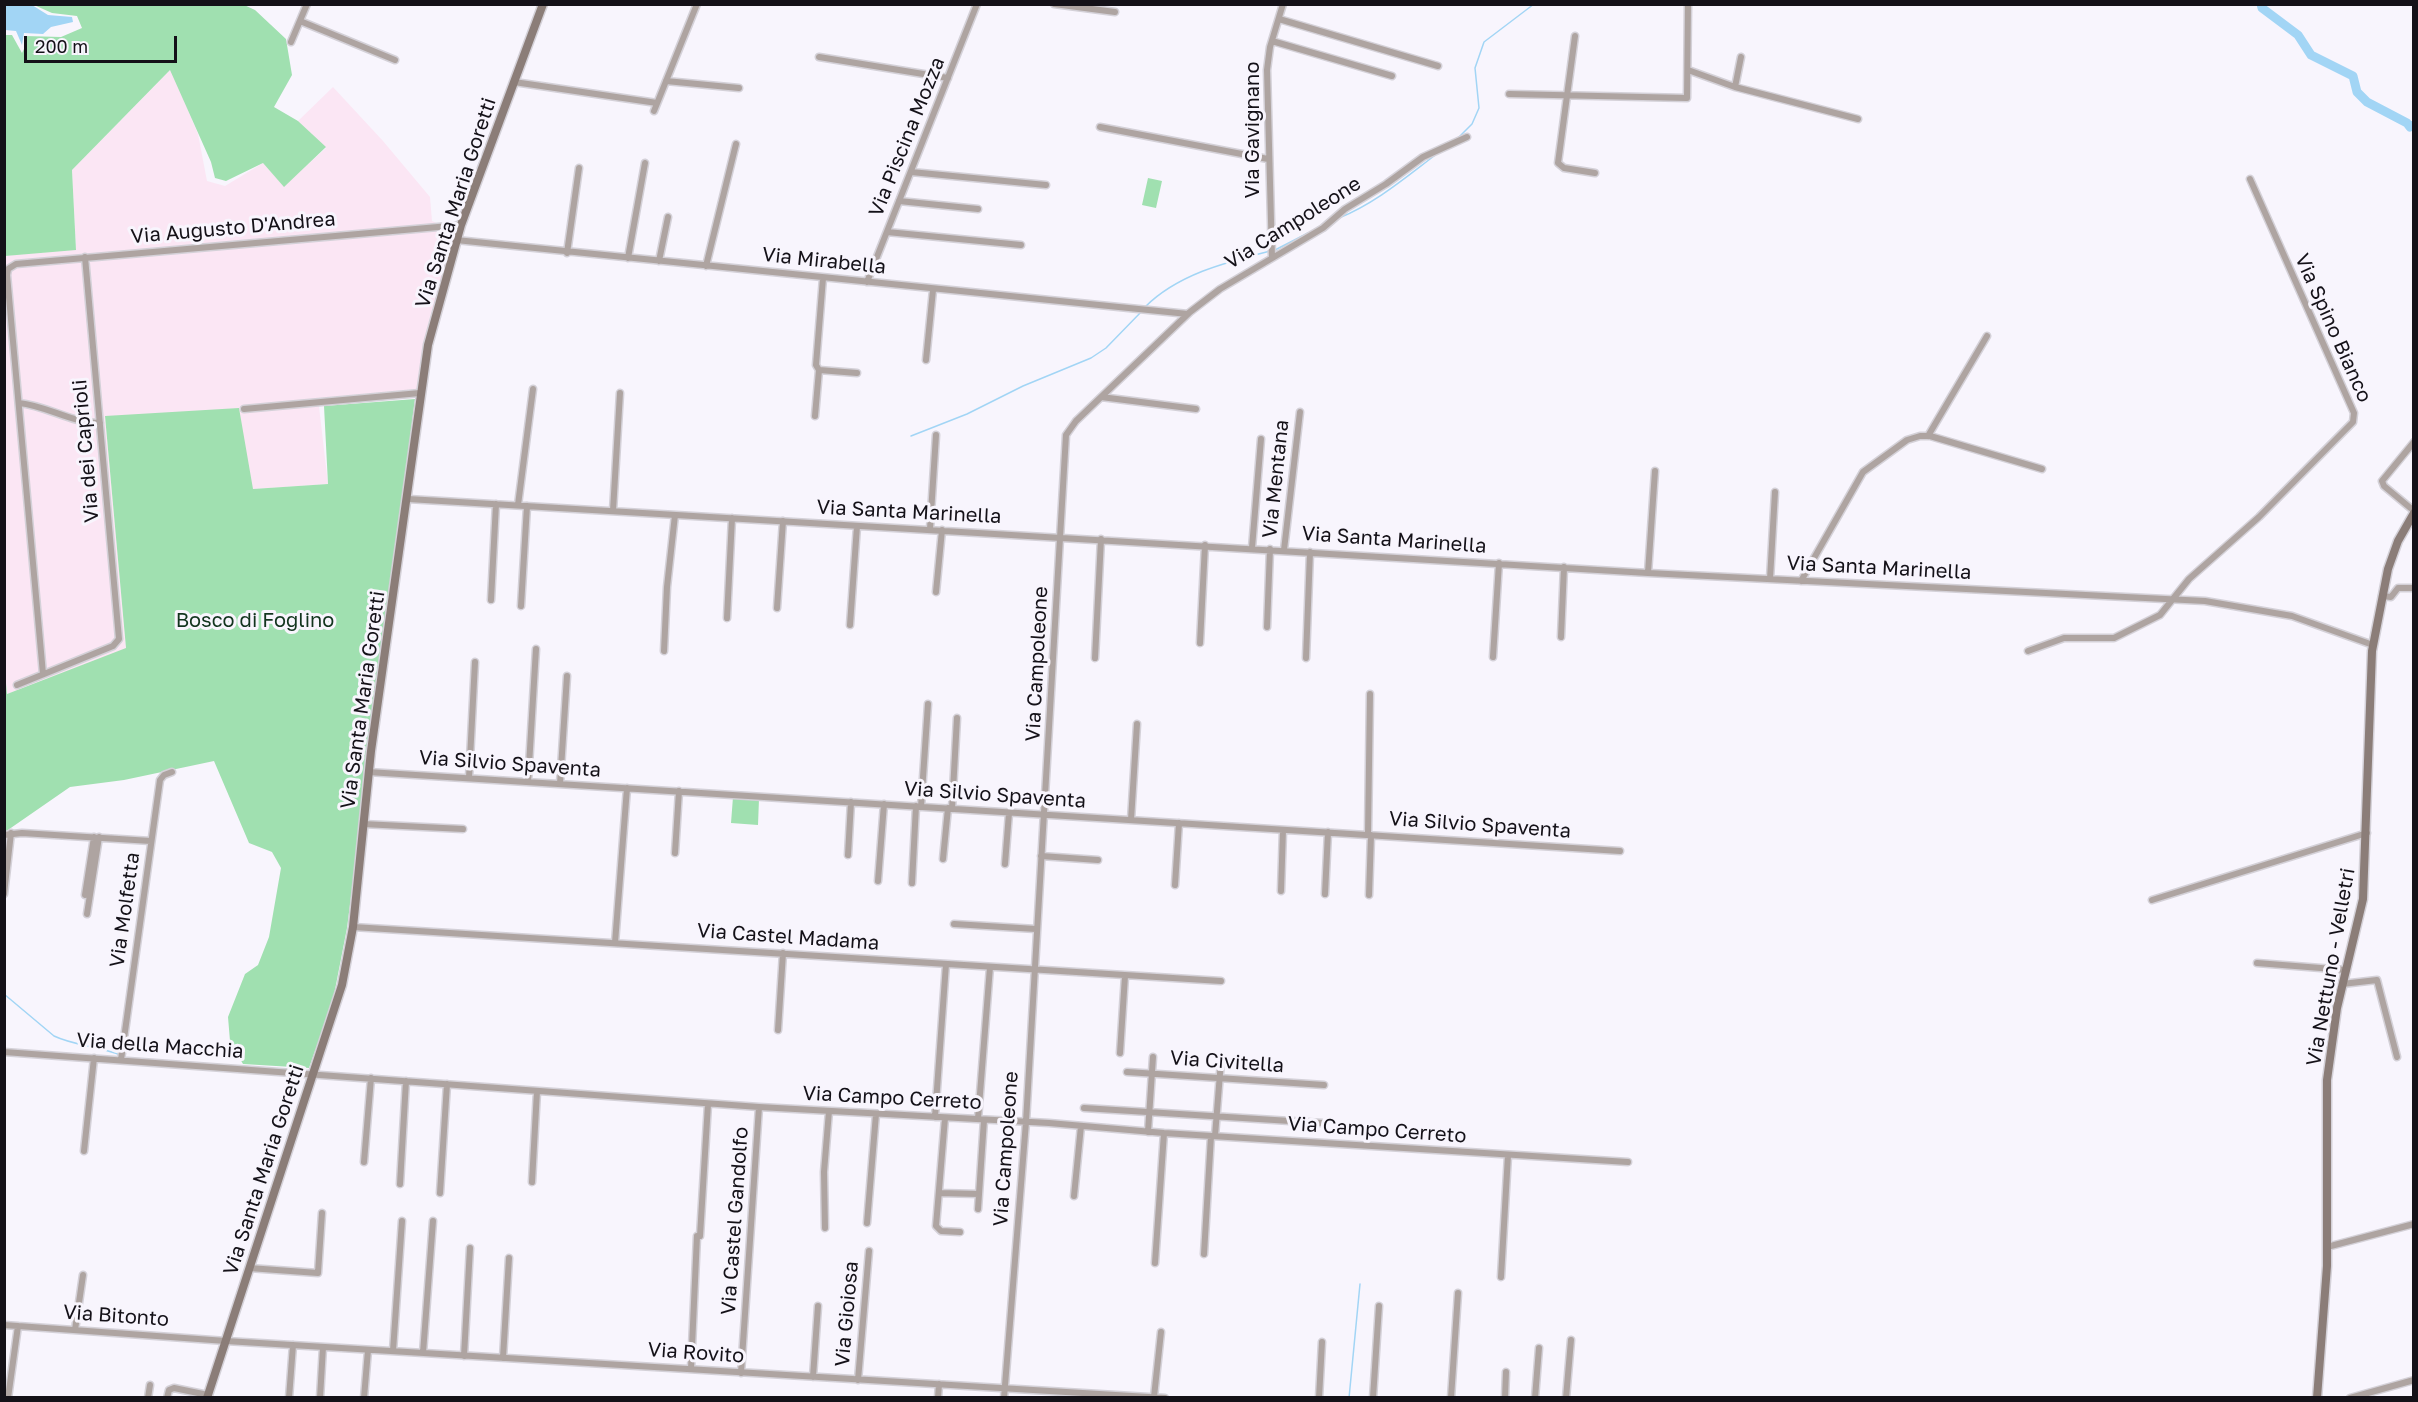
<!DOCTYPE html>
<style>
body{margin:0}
#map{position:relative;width:2418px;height:1402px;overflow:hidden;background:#f8f5fd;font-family:"Golos Text",sans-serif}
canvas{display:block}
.frame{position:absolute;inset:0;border:6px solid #141118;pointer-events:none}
.scale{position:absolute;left:24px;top:36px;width:153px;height:27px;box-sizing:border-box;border:3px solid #141118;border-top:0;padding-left:8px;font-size:18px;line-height:21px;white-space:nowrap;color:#141118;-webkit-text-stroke:4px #f8f5fd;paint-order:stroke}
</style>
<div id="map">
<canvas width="2418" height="1402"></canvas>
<div class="frame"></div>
<div class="scale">200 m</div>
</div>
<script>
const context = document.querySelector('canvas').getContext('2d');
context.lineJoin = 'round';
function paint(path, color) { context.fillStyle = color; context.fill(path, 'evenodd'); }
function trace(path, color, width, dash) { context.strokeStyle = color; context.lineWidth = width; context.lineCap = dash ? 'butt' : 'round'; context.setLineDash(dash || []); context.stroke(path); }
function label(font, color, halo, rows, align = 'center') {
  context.font = font + ' "Golos Text",sans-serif'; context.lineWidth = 6; context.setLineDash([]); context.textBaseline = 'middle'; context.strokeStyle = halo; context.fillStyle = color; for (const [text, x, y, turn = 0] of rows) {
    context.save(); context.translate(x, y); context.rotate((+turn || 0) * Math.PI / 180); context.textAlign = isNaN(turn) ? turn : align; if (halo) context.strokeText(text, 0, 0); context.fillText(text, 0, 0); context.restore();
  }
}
paint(new Path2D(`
 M171,69L198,134L207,181L225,186L263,163L284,186L326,148L298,121L333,87L383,141L430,197L432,221L456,232L430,316L417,389L318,398L328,484L253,489L105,416L126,649L7,694L4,662V256L76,249L72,170Z`), '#fbe6f4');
paint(new Path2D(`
 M34,5L242,4L255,10L286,39L292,75L274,107L298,121L326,147L284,187L263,163L226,181L215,178L211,162L170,70L72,170L76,250L5,256V35H12L22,53L24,49L25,36L61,37L82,28L77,16L52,13Z
 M1148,178L1162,181L1156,208L1142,205Z
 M415,399L347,928L333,1000L309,1068L243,1064L230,1041L228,1017L245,974L258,965L269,937L281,868L272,852L249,843L214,761L124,780L70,787L5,832L4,662L7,694L126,648L105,416L239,408L253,489L328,484L324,406Z
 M733,797L759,799L758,825L731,823Z`), '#a0e0b0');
paint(new Path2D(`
 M4,5H32L48,15L72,17L73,22L51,27L43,34L24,33L22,45L16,31L5,30Z`), '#a2d5f5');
trace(new Path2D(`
 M1458,138L1472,124L1479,108L1475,68L1484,42L1534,4
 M1339,218C1376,203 1406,177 1438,153
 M1275,250L1308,233
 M1145,307C1178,274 1227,262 1270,251
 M911,436L967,414L1023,386L1091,358L1106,348L1142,311
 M4,994L54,1036C75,1046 99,1046 120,1055
 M1349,1398L1360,1284`), '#a2d5f5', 1.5);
trace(new Path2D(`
 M2261,4L2262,8L2298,35L2311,55L2353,76L2357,92L2367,102L2407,123L2410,127L2414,125`), '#a2d5f5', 9);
const street = new Path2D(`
 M1054,4L1115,12
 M1279,19L1438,66
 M300,21L395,60
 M1575,36L1558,163L1564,168L1595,173
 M1272,41L1392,76
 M291,42L307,4
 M819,57L948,78
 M1688,70L1735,87L1858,119
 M666,81L739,88
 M514,82L657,103
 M1735,87L1741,57
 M1509,94L1687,98L1688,4
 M654,111L697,4
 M1100,127L1268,159
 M911,172L1046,185
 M899,201L978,209
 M887,232L1021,245
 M456,240L1188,314
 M567,253L579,168
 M628,258L645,163
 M1272,258L1267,70L1270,47L1283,4
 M659,261L668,217
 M706,266L736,144
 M867,282L977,4
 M926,360L933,290
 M819,370L857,373
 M1101,397L1196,409
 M19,403C48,406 71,423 100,423
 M244,409L420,393
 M815,416L819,370L816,365L823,278
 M1928,436L1987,336
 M2414,442L2382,481L2384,486L2414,511
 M408,499L1648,573L2205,601L2292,616L2373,645
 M518,505L533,389
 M613,511L620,393
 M930,529L936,435
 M1252,548L1261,439
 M1284,550L1300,412
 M1648,573L1655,471
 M1770,579L1775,492
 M1801,581L1863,472L1907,440L1920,436H1930L2042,469
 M936,592L942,530
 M2382,596L2391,597L2398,588H2414
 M491,600L496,504
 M521,606L527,506
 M777,608L783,521
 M727,618L732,518
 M850,625L857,526
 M1267,627L1270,549
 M1561,637L1564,567
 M1200,643L1205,545
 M664,651L667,587L675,515
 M2028,651L2064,638H2114L2160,615L2189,579L2259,517L2353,422L2354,413L2250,179
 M1493,657L1499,563
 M1095,658L1101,539
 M1306,658L1310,552
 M43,674L7,275L8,269L16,264L461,225
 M17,685L113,646L119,639L85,257
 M368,772L1620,851
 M469,778L475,662
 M528,782L536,649
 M560,784L567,676
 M921,807L928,704
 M952,809L957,718
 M1131,820L1137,724
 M363,824L463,829
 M1368,834L1370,694
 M4,835L22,833L151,841
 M675,853L679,791
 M848,855L851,802
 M1041,856L1098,860
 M943,859L948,808
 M1005,864L1009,813
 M878,881L884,804
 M912,883L916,806
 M1175,885L1179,823
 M1281,891L1283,830
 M4,894L11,833
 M1325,894L1328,832
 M85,895L94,837
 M1369,895L1371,835
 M2152,900L2367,833
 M87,914L99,837
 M954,924L1036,929
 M353,927L1221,981
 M615,943L627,788
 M2257,963L2346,970
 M2342,984L2377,980L2397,1057
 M778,1030L783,953
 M4,1052L759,1107L1049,1123L1164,1133L1628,1162
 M1120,1053L1125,976
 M121,1060L160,780L164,775L172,772
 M1127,1072L1324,1085
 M1084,1108L1322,1123
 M935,1117L946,964
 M945,1118L936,1226L941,1231L960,1232
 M978,1119L990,967
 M1148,1132L1153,1057
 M1215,1136L1221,1061
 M84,1151L94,1058
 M364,1162L371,1078
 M532,1182L537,1091
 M400,1184L406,1081
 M440,1193L447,1084
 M939,1193L979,1194
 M1074,1196L1081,1126
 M978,1209L984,1120
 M867,1223L876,1114
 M825,1228L824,1172L829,1111
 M700,1236L708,1104
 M2327,1247L2414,1224
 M1204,1254L1211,1136
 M1155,1263L1164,1133
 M249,1268L318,1273L322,1213
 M1501,1277L1508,1155
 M4,1325L226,1341L1165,1398
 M75,1330L83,1275
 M393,1351L402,1221
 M423,1353L433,1221
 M464,1356L470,1248
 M503,1358L509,1258
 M691,1369L697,1236
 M741,1373L759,1107
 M813,1377L818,1306
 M858,1380L869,1251
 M1154,1397L1161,1332
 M8,1398L18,1326
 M148,1398L150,1385
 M167,1398L169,1390L174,1388L208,1395
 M289,1398L293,1345
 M320,1398L323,1347
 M364,1398L368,1350
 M938,1398L939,1384
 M1004,1398L1026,1122L1066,435L1076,421L1190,312L1220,289L1323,228L1345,209L1386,184L1423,157L1467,137
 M1319,1398L1322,1342
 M1373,1398L1379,1306
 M1451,1398L1458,1293
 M1505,1398L1506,1372
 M1535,1398L1539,1348
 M1566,1398L1571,1340
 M2350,1398L2414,1380`);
const secondary = new Path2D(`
 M207,1398L342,985L353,927L371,751L428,345L461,225L543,4
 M2317,1398L2327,1266V1080L2337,1008L2363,899L2372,651L2388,569L2398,541L2414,513`);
trace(street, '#d4d1d8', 9);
trace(secondary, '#d4d1d8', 11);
trace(street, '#aea4a1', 6);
trace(secondary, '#8b7d78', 8);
label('20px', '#141118', '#f8f5fd', [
 ["Via Gavignano",1253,130,-90],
 ["Via Piscina Mozza",907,137,-68],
 ["Via Santa Maria Goretti",456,203,-72],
 ["Via Campoleone",1293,223,-32],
 ["Via Augusto D'Andrea",233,228,-5],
 ["Via Mirabella",824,261,6],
 ["Via Spino Bianco",2333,328,66],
 ["Via dei Caprioli",86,451,-95],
 ["Via Mentana",1276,479,-84],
 ["Via Santa Marinella",909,512,3],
 ["Via Santa Marinella",1394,540,4],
 ["Via Santa Marinella",1879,568,3],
 ["Via Campoleone",1037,664,-87],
 ["Via Santa Maria Goretti",363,700,-82],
 ["Via Silvio Spaventa",510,764,4],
 ["Via Silvio Spaventa",995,795,4],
 ["Via Silvio Spaventa",1480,825,4],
 ["Via Molfetta",125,910,-82],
 ["Via Castel Madama",788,937,4],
 ["Via Nettuno - Velletri",2331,967,-80],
 ["Via della Macchia",160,1046,4],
 ["Via Civitella",1227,1062,4],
 ["Via Campo Cerreto",892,1098,3],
 ["Via Campo Cerreto",1377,1130,4],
 ["Via Campoleone",1006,1149,-86],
 ["Via Santa Maria Goretti",264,1170,-72],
 ["Via Castel Gandolfo",735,1221,-86],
 ["Via Gioiosa",847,1314,-85],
 ["Via Bitonto",116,1316,4],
 ["Via Rovito",696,1353,4]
]);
label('20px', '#12351e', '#f8f5fd', [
 ["Bosco di Foglino",255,621]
]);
</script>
